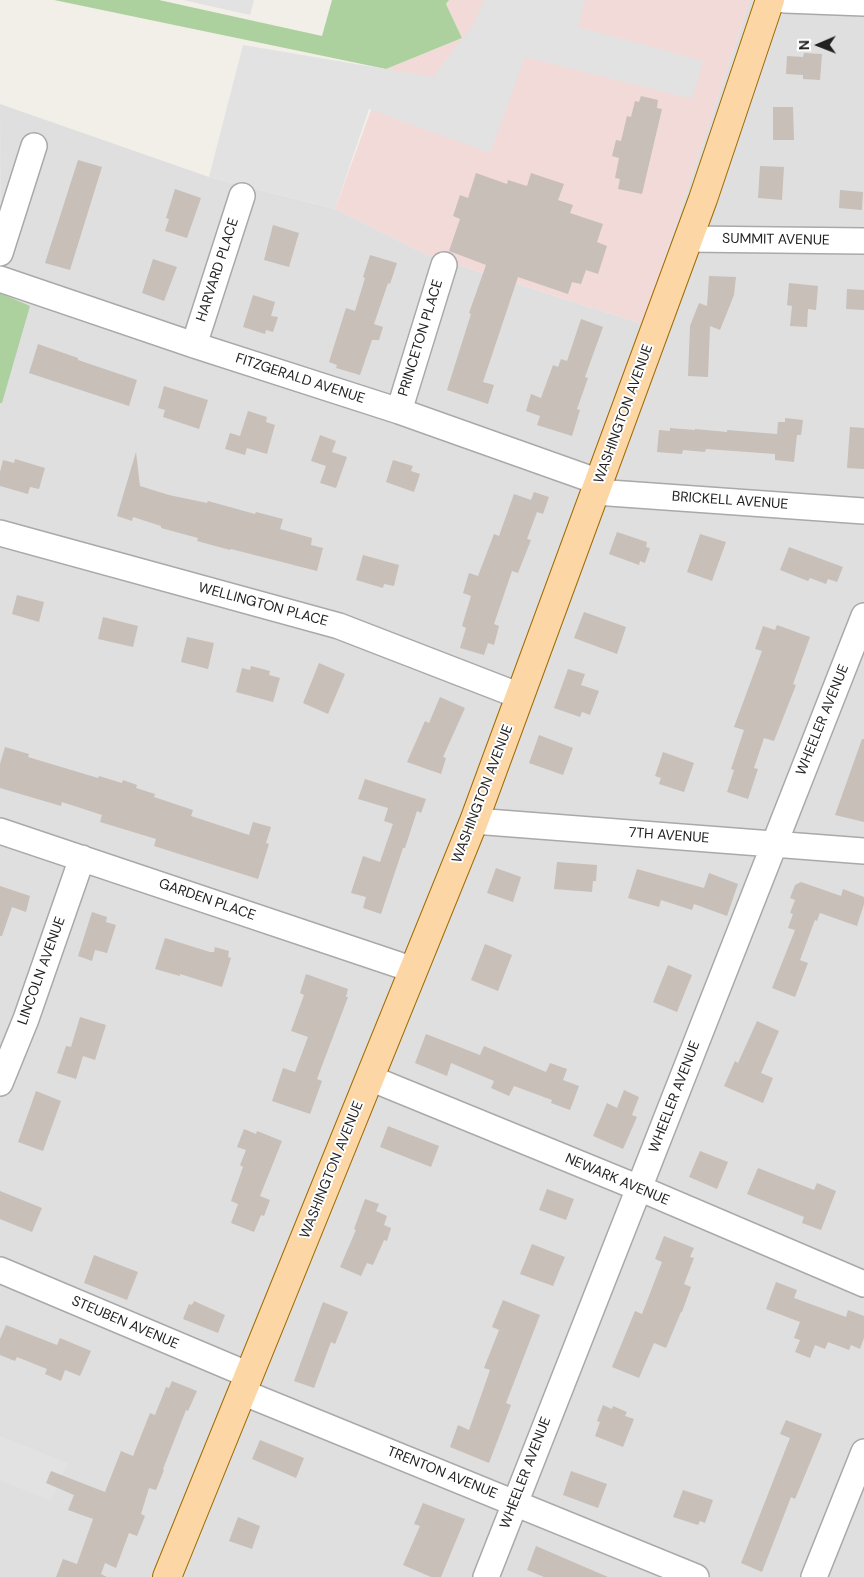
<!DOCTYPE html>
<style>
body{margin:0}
#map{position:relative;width:864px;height:1577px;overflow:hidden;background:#f2efe9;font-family:"DM Sans",sans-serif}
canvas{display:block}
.north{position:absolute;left:794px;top:20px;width:50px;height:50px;-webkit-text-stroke:4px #fff;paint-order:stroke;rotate:269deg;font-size:14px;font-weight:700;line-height:20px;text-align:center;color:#222}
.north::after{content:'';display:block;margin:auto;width:18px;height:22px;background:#222;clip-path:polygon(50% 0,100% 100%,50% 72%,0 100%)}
</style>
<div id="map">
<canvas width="864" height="1577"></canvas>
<div class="north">N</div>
</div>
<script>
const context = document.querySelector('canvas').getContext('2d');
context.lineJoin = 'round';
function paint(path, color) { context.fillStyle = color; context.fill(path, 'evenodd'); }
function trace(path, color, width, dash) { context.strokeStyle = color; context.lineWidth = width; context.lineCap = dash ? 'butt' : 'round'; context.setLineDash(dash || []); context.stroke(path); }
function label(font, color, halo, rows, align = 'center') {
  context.font = font + ' "DM Sans",sans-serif'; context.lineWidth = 4; context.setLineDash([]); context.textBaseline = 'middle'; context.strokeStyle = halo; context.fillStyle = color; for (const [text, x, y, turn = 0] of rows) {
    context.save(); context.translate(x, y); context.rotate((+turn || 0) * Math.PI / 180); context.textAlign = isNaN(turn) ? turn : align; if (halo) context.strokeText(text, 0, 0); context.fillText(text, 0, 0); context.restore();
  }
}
paint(new Path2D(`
 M750,0H864V1577H0V403H1L0,104L209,177L335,209L427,255L643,324Z`), '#e0dfdf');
paint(new Path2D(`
 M449,0H750L643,324L427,255L335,209L386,69L462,38L446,4Z`), '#f2dad9');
paint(new Path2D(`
 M54,0H159L322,36L332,0H449L446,4L462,38L386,69Z
 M0,293L30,306L2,403H0Z`), '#add19e');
paint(new Path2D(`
 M183,0H254L250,15Z
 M484,0H585L578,27L703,61L692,99L525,57L490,153L369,109L335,209L209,177L243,45L433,77L473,25Z
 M0,1436L68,1463L51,1501L0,1480Z`), '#e2e2e2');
paint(new Path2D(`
 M804,53L822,54L820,80L803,79V75L786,74L787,56L803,57Z
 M641,96L658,100L657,108L662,109L642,194L618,189L620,179L615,178L619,158L612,156L616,140L621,141L627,116L631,117L635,101L639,102Z
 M773,107H793L794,140H773Z
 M78,160L102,167L70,270L45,263Z
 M760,166L784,167L782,200L758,198Z
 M476,173L507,184L508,180L527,186L531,173L564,184L558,200L573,205L570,213L603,224L597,242L607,246L598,274L586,270L581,284L572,282L568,294L518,277L483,382L494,385L488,404L447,390L471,314L469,313L486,265L449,251L460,219L453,216L460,195L468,198Z
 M175,189L201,198L187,238L165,231L169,219L166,218Z
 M840,190L863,192L862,210L839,208Z
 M273,225L299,233L289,267L264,260Z
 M370,255L397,263L390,284L388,283L374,324L383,327L379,340H372L360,375L336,368L337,365L329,362L346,308L355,311L365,278L363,277Z
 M153,259L177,267L164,301L142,293Z
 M709,276L736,277L734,295L720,330L710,326L708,377L688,376L690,326L699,303L707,306Z
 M789,283L818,286L816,310L808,309L807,327L790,326L792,306L787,305Z
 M847,289L864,290V310L846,309Z
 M253,295L275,302L271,316L278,317L273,332L266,330L265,334L243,327Z
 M581,319L603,327L585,377L588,378L577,409L580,410L572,436L537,425L540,416L526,411L531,394L541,398L553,365L558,367L561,359L567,361Z
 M38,344L78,358V360L137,380L129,406L29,373Z
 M164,386L208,400L199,429L163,417L165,410L158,408Z
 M248,411L267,417L266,422L275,425L267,454L247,448L245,455L225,449L230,433L240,436Z
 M785,418L803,420L801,435H797L794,462L775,460V454L706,449L705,452L683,450L682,454L657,452L659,430L670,431V428L695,430V429L727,432V430L777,434L778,422H785Z
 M850,427L864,428V469L847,468Z
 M320,435L336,441L332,452L347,457L336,488L320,483L326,466L311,461Z
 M136,452L140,486L169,495L207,503L208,501L255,514L256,512L283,519L280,529L312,538L311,545L323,548L317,571L231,549L230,550L197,541L198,538L161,528V526L133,517L132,521L117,516Z
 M15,459L45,468L39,489L30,487L28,494L0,486V472L3,460L14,463Z
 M393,460L413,466L411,471L420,474L414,492L386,482Z
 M534,492L549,497L543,514L537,512L527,539L531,540L518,573L512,571L494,624L499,626L494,645L488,643L484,655L460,648L466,628L462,626L471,596L463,593L469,573L478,576L494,534L499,536L514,494L531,500Z
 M617,532L647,542L646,547L650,548L645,563L640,561L639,565L609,554Z
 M700,534L726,542L712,581L687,572Z
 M789,547L843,567L837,582L828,579L826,584L810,578L808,581L780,570Z
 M363,555L399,565L394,586L384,584L383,588L356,580Z
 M17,595L44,602L39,622L12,614Z
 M584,612L626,627L617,654L574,638Z
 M103,617L138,626L133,647L98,639Z
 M777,625L810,637L793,684L796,685L774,741L764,738L754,768L758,769L748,799L727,792L734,770L731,769L744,730L734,727L762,651L755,649L763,626L775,630Z
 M187,637L214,643L208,669L181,662Z
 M319,663L345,674L328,714L303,703Z
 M251,666L270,671L269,675L280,678L273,702L236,692L242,668L250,670Z
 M568,669L585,674L581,685L599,691L590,715L582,712L580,717L554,708Z
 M440,697L465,708L443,757L446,758L441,774L407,762L425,721L429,723Z
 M539,735L573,748L563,775L529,763Z
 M862,739H864V822L835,815Z
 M5,747L29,754L28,757L98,778L99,776L122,783L123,780L137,785L136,788L155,794L154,797L193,810L191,816L249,835L253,822L271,827L266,843L269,844L258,879L154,846L156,839L100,822L102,815L62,802L61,806L0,788V764Z
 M663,752L694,763L684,792L659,784L661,778L655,776Z
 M365,779L426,799L421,813L417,811L405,848H403L381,914L363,908L366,897L351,893L363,856L380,862L393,824L384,821L388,808L358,799Z
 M557,862L597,865L596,881H593L592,892L554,889Z
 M496,868L521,877L513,902L487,893Z
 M637,869L704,888L709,873L738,884L727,916L694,904L692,910L661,900L659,907L628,898Z
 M801,882L841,896L843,889L864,897V904L857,926L820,913L817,921L815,920L800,960L808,963L795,997L772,988L795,930L788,928L793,914L790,913L795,900L790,898L795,885Z
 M0,886L30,896L26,912L12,907L2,936H0Z
 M92,912L107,917L106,922L116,925L107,953L95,950L92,961L78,956Z
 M165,938L210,952H214L215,947L229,951L228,957L231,958L222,987L180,974V976L155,969Z
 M485,944L512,955L498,991L471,980Z
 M668,965L692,975L677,1012L653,1002Z
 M306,974L348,989L346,997H348L317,1079L322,1081L310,1114L272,1101L283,1068L295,1072L308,1037L291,1031L304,995L300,993Z
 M80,1017L106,1025L95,1060L83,1056L76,1079L57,1073L66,1046L71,1047Z
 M757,1021L779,1031L761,1073L773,1078L763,1103L724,1086L735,1061L738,1063Z
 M426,1034L480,1055L484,1046L546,1072L550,1063L567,1069L563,1080L579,1086L570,1110L551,1103L552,1100L514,1086L509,1096L491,1088L494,1081L451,1063L447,1076L415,1063Z
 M624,1090L639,1097L632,1115L637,1117L623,1149L593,1136L607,1103L617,1108Z
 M36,1091L61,1101L43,1151L18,1142Z
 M388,1126L439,1146L431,1167L380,1147Z
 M244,1129L256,1134L257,1131L282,1141L260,1196L270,1200L264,1216L261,1215L254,1232L231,1223L238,1204L231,1201L243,1167L240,1165L246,1150L237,1147Z
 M700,1151L728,1162L717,1189L689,1177Z
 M758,1168L814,1190L817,1183L836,1191L821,1230L802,1223L804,1217L747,1194Z
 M547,1189L574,1199L566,1220L539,1210Z
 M0,1191L42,1208L32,1232L0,1219Z
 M365,1199L379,1204L376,1211L387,1216L384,1225L391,1228L387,1241L384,1240L373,1265L367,1263L361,1276L340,1267L356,1230L354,1229Z
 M664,1236L694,1248L690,1257L694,1258L684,1284L691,1287L682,1312H681L666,1348L654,1343L639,1378L612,1367L635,1311L642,1314L662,1262L655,1259Z
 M532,1244L565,1257L553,1286L520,1274Z
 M94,1255L138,1272L127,1300L84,1283Z
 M776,1282L797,1290L794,1298L846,1317L848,1310L864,1316V1338L860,1349L851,1345L849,1350L828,1342L825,1349L815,1345L810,1358L795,1352L800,1340L794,1338L800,1322L766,1309Z
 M503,1300L540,1315L506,1403L511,1405L489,1463L450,1447L458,1425L469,1430L490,1370L484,1368L499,1330L492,1327Z
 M194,1301L225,1315L218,1333L183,1319L189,1304L192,1305Z
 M323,1302L348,1312L335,1344L331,1342L314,1388L294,1381Z
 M6,1325L57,1345L60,1338L91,1351L80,1376L65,1370L61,1381L45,1374L47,1369L17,1357L15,1361L0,1355V1339Z
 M172,1381L197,1391L188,1411L186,1410L163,1469L164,1470L156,1490L149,1488L141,1514L145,1516L137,1536L129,1533L116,1568L105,1563L101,1574L107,1577H56L63,1559L77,1564L93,1519L68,1510L74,1495L46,1483L51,1471L105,1492L121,1451L133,1456L150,1413L155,1415L166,1387L169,1388Z
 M603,1405L612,1409L613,1406L627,1412L625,1416L634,1419L623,1447L595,1436L600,1422L597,1421Z
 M786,1420L822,1434L795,1499L791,1497L762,1572L741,1563L790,1438L780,1434Z
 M260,1440L304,1458L296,1478L252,1459Z
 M571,1471L607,1484L598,1508L563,1495Z
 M683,1490L713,1500L705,1523L700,1521L698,1525L673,1517Z
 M423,1503L465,1519L441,1577H431L403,1565L420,1526L414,1524Z
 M238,1517L260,1526L252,1549L229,1541Z
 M536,1546L608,1577H544L527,1570Z`), '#c7bfb8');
const minor = new Path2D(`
 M785,0L864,3
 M688,239L864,241
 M0,253L34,146
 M0,279L194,345L399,411L599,482
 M194,345L242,196
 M399,411L444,265
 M595,492L864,511
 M0,533L339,626L520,696
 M474,821L864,851
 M0,831L414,970
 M370,1078L639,1188L864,1284
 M0,1083L26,1019L82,858
 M0,1270L249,1375
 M242,1392L696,1577
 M486,1577L864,616
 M814,1577L864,1452`);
const major = new Path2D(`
 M167,1577L474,821L703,199L770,0`);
trace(minor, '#a9a9a9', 28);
trace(major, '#a06b00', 30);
trace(minor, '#fff', 25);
trace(major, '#fcd6a4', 28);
label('14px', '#222', '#fff', [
 ["SUMMIT AVENUE",776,240,1],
 ["HARVARD PLACE",218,270,-72],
 ["PRINCETON PLACE",421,338,-73],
 ["FITZGERALD AVENUE",300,379,18],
 ["WASHINGTON AVENUE",624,414,-70],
 ["BRICKELL AVENUE",730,501,4],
 ["WELLINGTON PLACE",263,605,15],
 ["WHEELER AVENUE",823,720,-68],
 ["WASHINGTON AVENUE",483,794,-69],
 ["7TH AVENUE",669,836,4],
 ["GARDEN PLACE",207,900,19],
 ["LINCOLN AVENUE",42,971,-70],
 ["WHEELER AVENUE",675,1097,-69],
 ["WASHINGTON AVENUE",332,1170,-68],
 ["NEWARK AVENUE",617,1180,23],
 ["STEUBEN AVENUE",125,1323,23],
 ["TRENTON AVENUE",442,1473,22],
 ["WHEELER AVENUE",526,1473,-69]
]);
</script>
